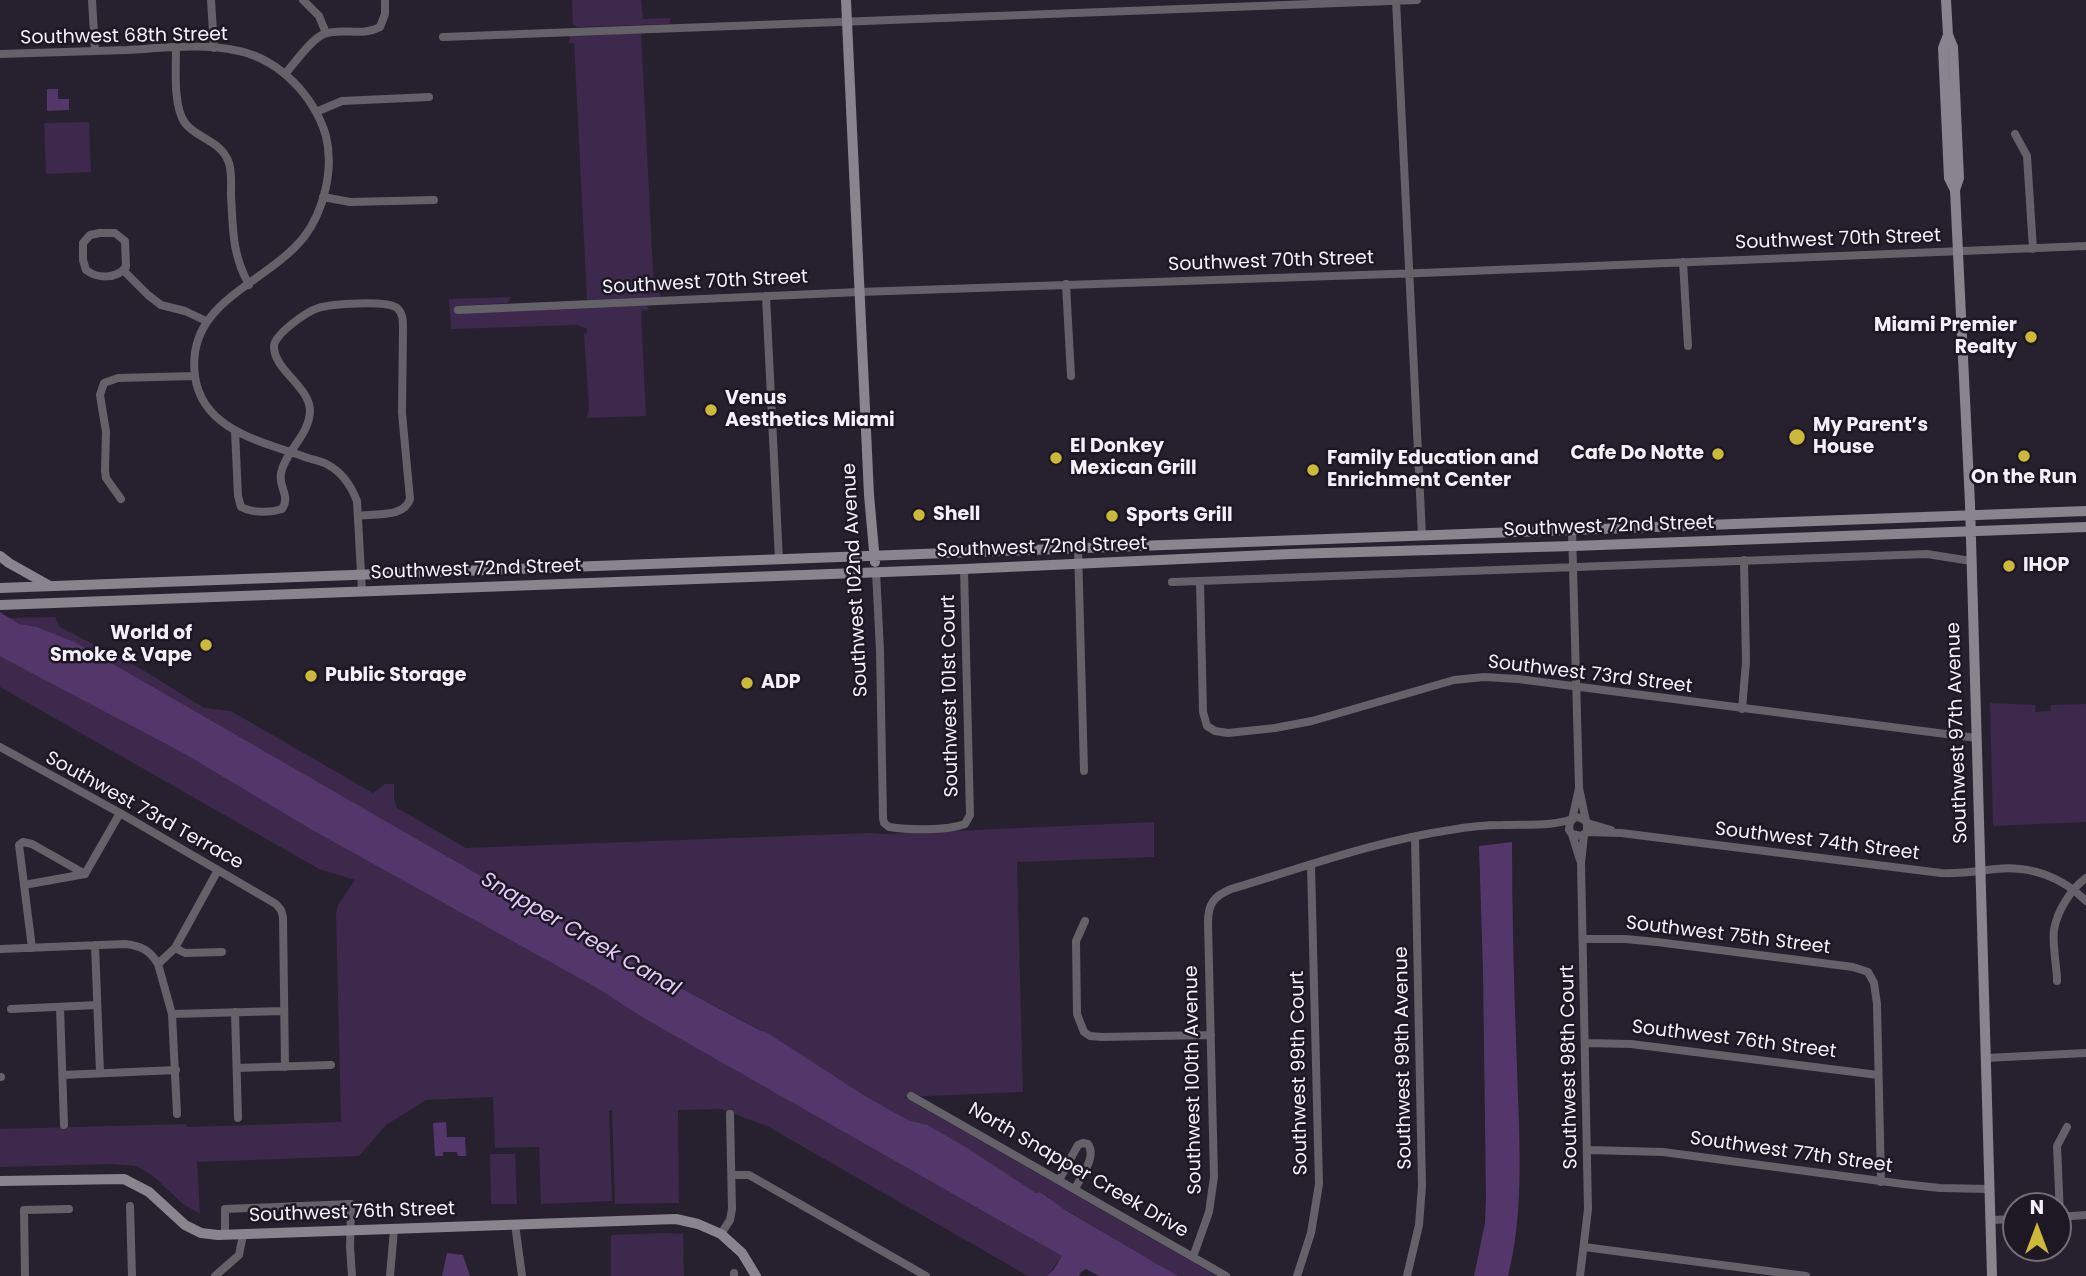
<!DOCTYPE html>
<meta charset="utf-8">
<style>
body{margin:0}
#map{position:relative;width:2086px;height:1276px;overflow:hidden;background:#27202e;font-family:Poppins,sans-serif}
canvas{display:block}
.north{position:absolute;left:2002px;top:1192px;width:70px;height:70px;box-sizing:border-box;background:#1e1724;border:2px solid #746e79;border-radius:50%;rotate:0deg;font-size:19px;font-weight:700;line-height:28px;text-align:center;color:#f4f0f9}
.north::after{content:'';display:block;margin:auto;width:24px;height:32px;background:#cbba39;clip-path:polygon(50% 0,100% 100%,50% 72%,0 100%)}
</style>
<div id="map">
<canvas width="2086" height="1276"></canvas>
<div class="north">N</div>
</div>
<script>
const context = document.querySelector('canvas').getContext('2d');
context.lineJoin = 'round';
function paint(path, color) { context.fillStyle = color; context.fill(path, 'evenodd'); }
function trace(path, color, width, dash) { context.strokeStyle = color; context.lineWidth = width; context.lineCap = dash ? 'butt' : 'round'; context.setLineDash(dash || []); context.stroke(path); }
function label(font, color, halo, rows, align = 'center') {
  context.font = font + ' Poppins,sans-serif'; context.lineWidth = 5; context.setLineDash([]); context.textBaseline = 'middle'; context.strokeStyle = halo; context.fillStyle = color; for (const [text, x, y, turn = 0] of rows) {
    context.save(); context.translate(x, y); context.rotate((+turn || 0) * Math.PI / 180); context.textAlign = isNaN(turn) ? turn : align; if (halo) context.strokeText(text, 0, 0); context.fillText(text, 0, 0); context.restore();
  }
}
paint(new Path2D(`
 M572,0H641L643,19L671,18L669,24L578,27L573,25Z
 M641,33L654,290L660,291V297L587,300L574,43H569L570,36Z
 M89,122L91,172L46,174L44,123Z
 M511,297L508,303L457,306L504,311L647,305L649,310L641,311L646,416L587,418L589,407L584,334H587V329L577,325L451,329L449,299Z
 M55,617L60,627L143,670L204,708L231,711L373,793L385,784H394V799L397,808L466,848L869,833L885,834L1154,822V857L1017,862L1023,1092L904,1097L1217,1276H1178L1068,1211L1050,1200L1048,1197L1036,1193L969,1149L928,1125L908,1120L867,1097L766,1032L760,1030L606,948L75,642L37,627L23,626L8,618Z
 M0,656L183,753L312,830L595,987L647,1020L1062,1256L1047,1276H1028L767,1126L721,1109L678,1110L679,1203L615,1204L612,1111H609L612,1201L541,1204L539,1147L495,1148L493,1097L426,1100L386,1125L359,1156L197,1162L200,1214L183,1204L152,1175L136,1166L111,1164L0,1167V1129L186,1124L187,1127L341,1122L336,914L338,905L355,880L319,869L0,687Z
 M1990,703L2035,705V712L2050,711L2051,705L2086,704V822L1993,826Z
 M490,1154H515L517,1204H491Z
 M664,1233L683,1234L684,1276H611V1235Z`), '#3c294c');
paint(new Path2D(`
 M47,89H58V99H69V110L47,111Z
 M0,612L19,624L37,627L75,642L606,948L759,1030L766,1032L867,1097L908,1120L928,1125L969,1149L1036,1193L1039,1192L1044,1195L1067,1211L1178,1276H1099L1086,1269L1081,1272L1079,1276H1047L1054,1269L1062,1256L647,1020L595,987L312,830L183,753L5,659L0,656Z
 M1512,842C1512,917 1514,992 1517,1067C1519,1135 1525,1210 1508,1276H1474L1485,1223L1486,1197L1483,970L1479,846Z
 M446,1122L447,1137H465L466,1156H458L457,1152H443V1156H435L433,1123Z
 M447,1253L463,1255L470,1276H442Z`), '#54376a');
trace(new Path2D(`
 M92,0L95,51
 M211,0L214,48
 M303,0L319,16L326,33
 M1396,0L1422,535
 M443,37L1417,0
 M176,48C176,68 173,107 185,123C197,139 221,140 229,163C232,173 231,185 231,195C233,230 232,254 249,285
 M0,54C42,53 85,51 127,50C164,48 203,43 239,51C280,60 314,96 326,136C334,169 324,211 304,237C266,285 185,301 195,376C202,431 264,442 308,458C314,460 322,461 328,465C342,472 351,486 357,501L362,591
 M285,74C295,63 311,39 324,34C342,27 362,37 380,27L385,14V0
 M316,112L342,101L429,97
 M2015,134L2027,156L2033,249
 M323,197L350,202L434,200
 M100,233H115L125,241L126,267C117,279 97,279 86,270L83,260V243L90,235Z
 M1683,262L1688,346
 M124,271L148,295L161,305L185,311L206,321
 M1066,284L1071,376
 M766,296L779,560
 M458,310L859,292L1421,273L2086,246
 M235,431L238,496L241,507C253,513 270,513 282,509C291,496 278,487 281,473C286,450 309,436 310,411C310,387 273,369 274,346C275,334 306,312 318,308C331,304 386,300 397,308C403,313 403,321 403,328L402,413L410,499C404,518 376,513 359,516
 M121,499L106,478L105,471L106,432L100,395L104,383L118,378L195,376
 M1572,530L1579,788L1586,821
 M1078,548L1084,771
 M876,572L880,650L883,818L884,823L889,827C909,830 946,831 965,824L970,815L964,569
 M1200,581L1203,712L1207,726L1215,731L1228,733L1275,728L1312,721L1454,680L1484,677L1518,679L1977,738
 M1172,582L1927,554L1971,561
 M1742,709L1746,662L1744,560
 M0,747L120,813L276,904L281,910L283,917L285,1067
 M1572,820L1579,788
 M1587,823L1611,830
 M1587,832L1621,833L1941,873C1960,874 1977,871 1996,869C2030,865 2062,877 2086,901
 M1572,834L1580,860
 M24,885L85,874
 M1085,921L1076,941L1077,1014L1084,1032L1090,1036L1102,1037L1211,1035
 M1583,939H1625L1657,942L1853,967L1868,972L1874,983L1877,1004L1881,1182
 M95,945L100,1073
 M32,948L19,845L23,842L32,844L85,874L120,813
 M175,948L185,953L222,952
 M0,949L125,944C141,946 150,950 158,964
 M2057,981C2057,965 2052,946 2054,930C2057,911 2071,889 2086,878
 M60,1007L64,1125
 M11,1009L97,1005
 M235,1012L238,1118
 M172,1014L284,1011
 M1585,1043L1631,1044L1878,1075
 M1986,1058L2086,1053
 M237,1068L331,1065
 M63,1075L176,1070
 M0,1077H1
 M911,1096L1226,1276
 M177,1114L172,1014L158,964L175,948L218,870
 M1588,1150L1663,1152L1903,1184L1940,1188L1990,1189
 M732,1175H749L926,1276
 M1059,1180L1078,1145L1083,1143L1088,1144C1097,1157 1081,1176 1075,1189
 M130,1206L132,1276
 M2060,1216L2057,1146L2067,1127
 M2058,1217L2086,1215
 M1991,1220L2016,1219
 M515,1224L522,1276
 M721,1234L730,1220L732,1209L730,1114
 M225,1235V1209L351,1204L350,1247L352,1276
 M1584,1247L1806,1276
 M1193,1257L1209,1212L1214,1177L1208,922C1208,904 1214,896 1231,889C1302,868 1375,841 1450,830C1467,827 1485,825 1503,825C1527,824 1556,827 1577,817L1583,819L1587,823V832L1581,836L1572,834L1569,830L1570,822
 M734,1273V1276
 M25,1276L24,1210L69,1209
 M215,1276L239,1255L243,1235
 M390,1276L394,1229
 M1297,1276L1311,1233L1319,1184L1311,866
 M1407,1276L1419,1225L1422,1186L1415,837
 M1580,1276L1588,1209L1581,863L1584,835`), '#656168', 8);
trace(new Path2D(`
 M846,0L869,495L875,562
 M1946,0L1948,35L1953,47L1959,178L1955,190L1970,504L1992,1276
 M1948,35L1943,48L1949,178L1955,190
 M0,556L9,563L50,586
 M0,588L2086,511
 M0,605L964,569L1290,554L1573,546L2086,527
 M0,1181L124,1179L149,1192L185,1225L201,1233L218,1235L676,1219L698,1224L721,1234L742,1253L756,1276`), '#8a848f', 10);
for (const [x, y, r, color] of [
 [2031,337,7,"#cbba39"],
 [711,410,7,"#cbba39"],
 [1797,437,9,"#cbba39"],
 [1718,454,7,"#cbba39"],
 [2024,456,7,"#cbba39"],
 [1056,458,7,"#cbba39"],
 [1313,470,7,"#cbba39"],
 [919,515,7,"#cbba39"],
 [1112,516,7,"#cbba39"],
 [2009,566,7,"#cbba39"],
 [206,645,7,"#cbba39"],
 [311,676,7,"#cbba39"],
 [747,683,7,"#cbba39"]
]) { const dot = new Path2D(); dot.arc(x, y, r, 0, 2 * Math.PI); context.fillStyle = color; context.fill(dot); trace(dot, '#1e1724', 2.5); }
label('19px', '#f4f0f9', '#1e1724', [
 ["Southwest 68th Street",124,37,-1],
 ["Southwest 70th Street",1838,240,-2],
 ["Southwest 70th Street",1271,262,-2],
 ["Southwest 70th Street",705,283,-3],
 ["Southwest 72nd Street",1609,527,-2],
 ["Southwest 72nd Street",1042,548,-2],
 ["Southwest 72nd Street",476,570,-2],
 ["Southwest 102nd Avenue",856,580,-93],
 ["Southwest 73rd Street",1590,675,7],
 ["Southwest 101st Court",951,696,-91],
 ["Southwest 97th Avenue",1958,733,-92],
 ["Southwest 73rd Terrace",144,811,29],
 ["Southwest 74th Street",1817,842,7],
 ["Southwest 75th Street",1728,936,7],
 ["Southwest 76th Street",1734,1040,7],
 ["Southwest 99th Avenue",1404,1058,-91],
 ["Southwest 98th Court",1570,1067,-91],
 ["Southwest 99th Court",1300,1073,-91],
 ["Southwest 100th Avenue",1194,1080,-91],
 ["Southwest 77th Street",1791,1153,8],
 ["North Snapper Creek Drive",1078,1171,30],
 ["Southwest 76th Street",352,1213,-2]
]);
label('bold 19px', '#f4f0f9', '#1e1724', [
 ["Miami Premier",2017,326,"right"],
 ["Realty",2017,348,"right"],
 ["Venus",725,399],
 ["Aesthetics Miami",725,421],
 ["My Parent’s",1813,426],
 ["House",1813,448],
 ["El Donkey",1070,447],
 ["Mexican Grill",1070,469],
 ["Cafe Do Notte",1704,454,"right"],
 ["Family Education and",1327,459],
 ["Enrichment Center",1327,481],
 ["On the Run",2024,478,"center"],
 ["Shell",933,515],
 ["Sports Grill",1126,516],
 ["IHOP",2023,566],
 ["World of",192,634,"right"],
 ["Smoke & Vape",192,656,"right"],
 ["Public Storage",325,676],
 ["ADP",761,683]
], 'left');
label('italic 21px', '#e3c9fa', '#1e1724', [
 ["Snapper Creek Canal",580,935,30]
]);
</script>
